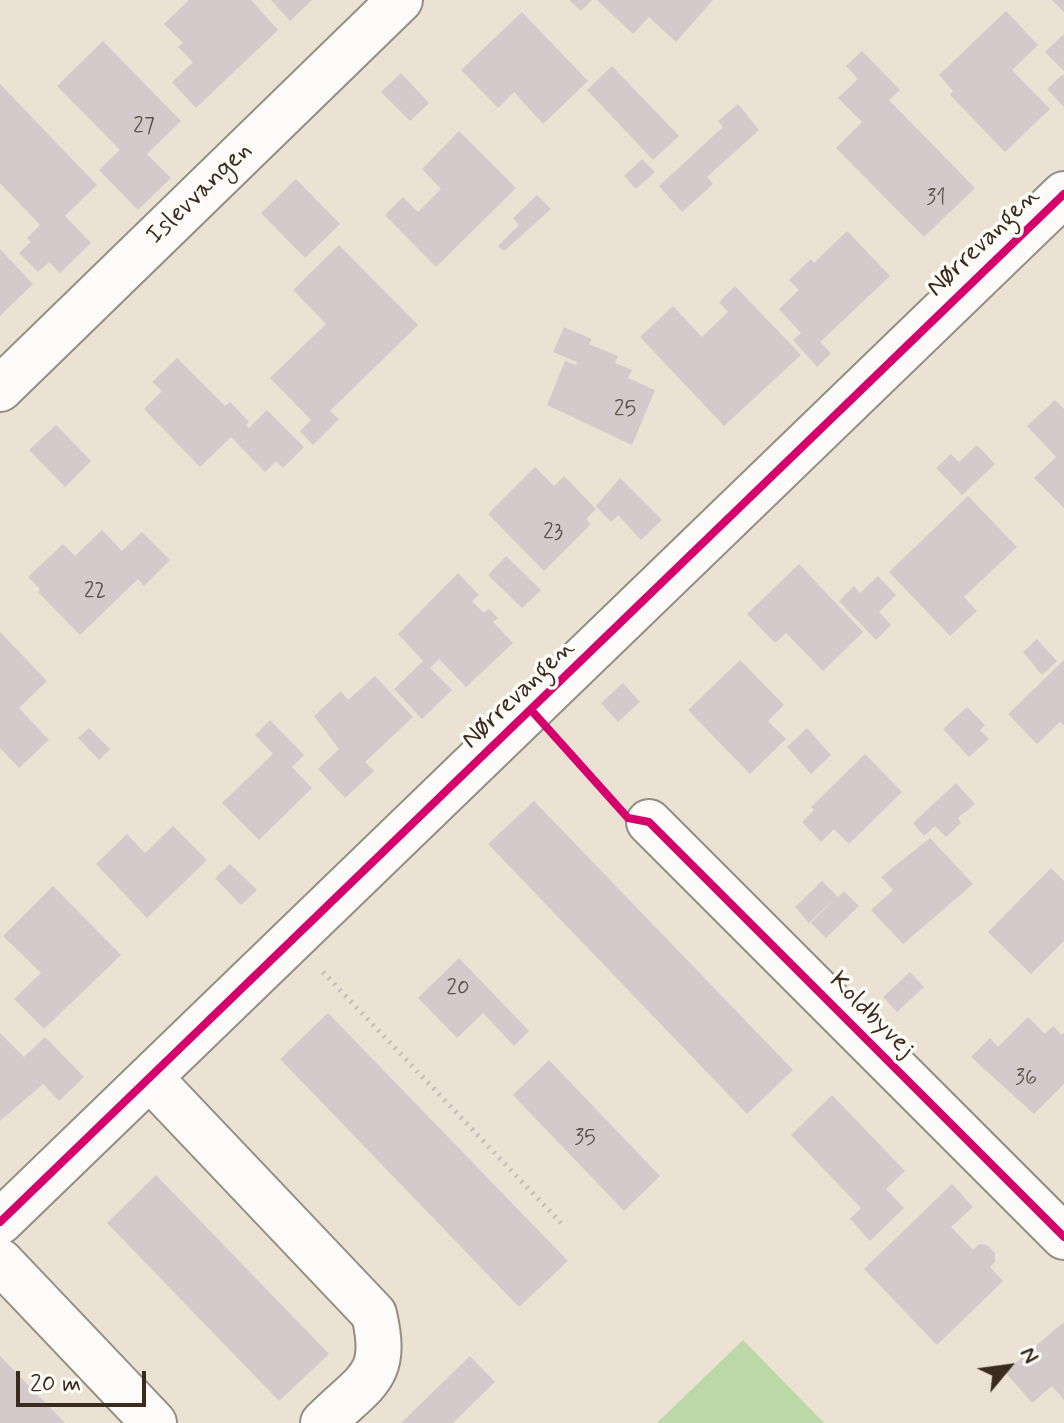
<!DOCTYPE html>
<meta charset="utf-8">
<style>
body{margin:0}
#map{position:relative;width:1064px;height:1423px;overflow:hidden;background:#ebe2d4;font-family:Mynerve,sans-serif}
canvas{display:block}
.north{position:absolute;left:968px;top:1327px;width:80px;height:80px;-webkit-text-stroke:6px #fdfcf7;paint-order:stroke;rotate:61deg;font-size:22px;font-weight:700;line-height:32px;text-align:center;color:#3b2a1e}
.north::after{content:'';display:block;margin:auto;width:28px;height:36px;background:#3b2a1e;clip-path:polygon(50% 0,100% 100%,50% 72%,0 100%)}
.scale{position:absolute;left:16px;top:1371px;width:130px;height:36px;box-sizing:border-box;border:4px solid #3b2a1e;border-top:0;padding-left:10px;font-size:24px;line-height:28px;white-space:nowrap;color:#3b2a1e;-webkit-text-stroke:6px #fdfcf7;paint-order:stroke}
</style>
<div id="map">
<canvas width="1064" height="1423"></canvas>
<div class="north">N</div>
<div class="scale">20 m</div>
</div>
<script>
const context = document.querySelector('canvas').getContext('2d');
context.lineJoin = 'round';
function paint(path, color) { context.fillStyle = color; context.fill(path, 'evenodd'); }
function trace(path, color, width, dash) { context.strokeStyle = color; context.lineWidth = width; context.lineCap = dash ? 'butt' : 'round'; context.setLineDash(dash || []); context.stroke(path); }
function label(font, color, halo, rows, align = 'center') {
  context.font = font + ' Mynerve,sans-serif'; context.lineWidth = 7; context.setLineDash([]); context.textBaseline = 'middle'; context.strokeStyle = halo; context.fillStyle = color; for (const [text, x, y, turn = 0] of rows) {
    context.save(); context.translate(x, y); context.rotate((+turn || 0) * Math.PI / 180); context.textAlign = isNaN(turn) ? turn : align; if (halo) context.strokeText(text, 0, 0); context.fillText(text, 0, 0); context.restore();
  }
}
paint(new Path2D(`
 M743,1340L824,1423H657Z`), '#bcd8a7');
paint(new Path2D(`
 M189,0H251L278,30L196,108L172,82L193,62L178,47L183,43L164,24Z
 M271,0H312L290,21Z
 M569,0H592L581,11Z
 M597,0H713L676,42L649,17L633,34Z
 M1052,0H1064V12Z
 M1006,11L1038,45L1012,70L1050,109L1005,152L950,95L953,91L939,75Z
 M522,12L588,81L543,124L514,92L498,108L461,70Z
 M1064,34V71L1045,52Z
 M103,41L181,121L147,154L171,178L138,210L99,170L120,150L57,86Z
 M862,51L900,90L889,100L975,188L924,237L836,148L862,122L838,98L858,79L846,66Z
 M612,66L679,136L653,160L587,90Z
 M401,73L429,103L410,121L381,92Z
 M1063,74L1064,76V107L1047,89Z
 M0,84L97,185L65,216L91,243L60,273L49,262L38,272L19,253L31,242L27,238L40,225L0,183Z
 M738,104L759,130L707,177L713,184L682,212L659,186L723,127L718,121Z
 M459,131L516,188L436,267L385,215L403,197L418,212L441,189L422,169Z
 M642,159L655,172L636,189L624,176Z
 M296,179L340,224L305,258L261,213Z
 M537,195L551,209L504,251L498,246L519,225L513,218Z
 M847,231L890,276L820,342L831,353L817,367L793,340L801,333L779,309L799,290L789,280L811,259L814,263Z
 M339,245L418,325L330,411L339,419L313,445L300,431L311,420L270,378L326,324L293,290Z
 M0,249L33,284L0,316Z
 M735,286L801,355L724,426L640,337L673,306L702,337L728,312L719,302Z
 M564,327L592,339L589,344L618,356L615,363L632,370L628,378L655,390L632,445L547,405L565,361L576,365L577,362L553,352Z
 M177,358L225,406L230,402L249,422L246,425L249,428L267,410L304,447L283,468L276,461L265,472L231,437L200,467L144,409L162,391L152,382Z
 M1055,400L1064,409V508L1034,478L1056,457L1027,426Z
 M56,425L91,461L65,487L29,450Z
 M977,445L995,464L962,495L936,468L951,454L959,462Z
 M535,467L554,486L564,476L596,509L586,519L591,524L544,571L488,514Z
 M620,478L662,520L641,540L618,515L611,522L596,506Z
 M968,496L1017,547L964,597L977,611L950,636L889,572Z
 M102,530L122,551L142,532L170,560L144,586L138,579L80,635L38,592L40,589L28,577L63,544L75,556Z
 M506,556L541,590L522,608L488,575Z
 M799,564L863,632L823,671L786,633L775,643L747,614Z
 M458,573L479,595L472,601L484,613L489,609L498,618L493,622L513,643L466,687L439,659L430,668L452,690L422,719L394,689L423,661L398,634Z
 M878,576L896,595L879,612L891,625L876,640L839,601L854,586L860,593Z
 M0,632L47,681L19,708L49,740L19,768L0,748Z
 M1037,639L1057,661L1042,675L1023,652Z
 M740,660L784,705L768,721L786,739L750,774L688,710Z
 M1064,660V725L1060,722L1037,744L1008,714Z
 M375,676L413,717L365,762L374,771L345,798L318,769L339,749L314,716L341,691L348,700Z
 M623,683L640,702L618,722L601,703Z
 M967,707L985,725L980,730L989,739L969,757L943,729Z
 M270,720L304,755L292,767L312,788L259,840L222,803L273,754L255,735Z
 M89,728L110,749L99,760L78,738Z
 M807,728L831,755L811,774L787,747Z
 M865,754L902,792L849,844L834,829L821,842L802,822L814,810L811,807Z
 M956,783L975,804L958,818L961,823L946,837L935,826L924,836L913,823Z
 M534,801L793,1070L747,1114L488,844Z
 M173,826L207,860L147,918L96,864L127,834L145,853Z
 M930,838L973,884L903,944L871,910L893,890L881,877Z
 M230,864L257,890L241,905L215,878Z
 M1051,868L1064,881V941L1031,974L988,932Z
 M822,881L838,897L844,891L859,906L826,938L811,923L834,899L809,923L795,907Z
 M53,886L121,955L44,1029L14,999L41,973L3,936Z
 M459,958L529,1031L514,1046L483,1013L457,1038L418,998Z
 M910,972L924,987L897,1012L883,997Z
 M328,1013L568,1261L519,1307L280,1059Z
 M1028,1017L1045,1034L1053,1026L1062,1035L1064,1033V1084L1034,1114L971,1057L990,1038L998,1047Z
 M0,1033L24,1057L45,1037L84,1077L59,1101L43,1084L0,1121Z
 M549,1060L660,1176L624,1211L513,1095Z
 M832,1095L905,1171L886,1189L904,1208L870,1241L850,1219L861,1208L791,1135Z
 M156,1175L329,1354L279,1401L107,1223Z
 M952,1184L973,1207L951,1227L973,1250L979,1244L987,1245L995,1253V1262L990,1267L1003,1281L937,1345L864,1269Z
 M1064,1322V1400L1052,1386L1032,1403L1005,1372Z
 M0,1356L65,1423H0Z
 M470,1356L495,1382L453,1423H401Z`), '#d4cacb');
const minor = new Path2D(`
 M0,389L400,0
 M649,822L1064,1237
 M150,1078L374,1314C389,1378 366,1380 323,1423
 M0,1222L1064,194
 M0,1261L154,1423`);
trace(minor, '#948d84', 48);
trace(new Path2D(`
 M323,972L562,1224`), '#c0bcb8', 5, [2, 6]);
trace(minor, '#fcfbf9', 44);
trace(new Path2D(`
 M532,711L628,818L649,822L1064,1237
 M0,1222L1064,194`), '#d6006c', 8);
label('22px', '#615249', null, [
 ["27",144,127],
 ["31",936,199],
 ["25",625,410],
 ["23",553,533],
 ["22",95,592],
 ["20",458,989],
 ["36",1026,1079],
 ["35",585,1139]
]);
label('26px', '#3b2a1e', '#fdfcf7', [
 ["Islevvangen",200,194,-44],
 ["Nørrevangen",984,243,-44],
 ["Nørrevangen",519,695,-44],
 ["Koldbyvej",871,1016,45]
]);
</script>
